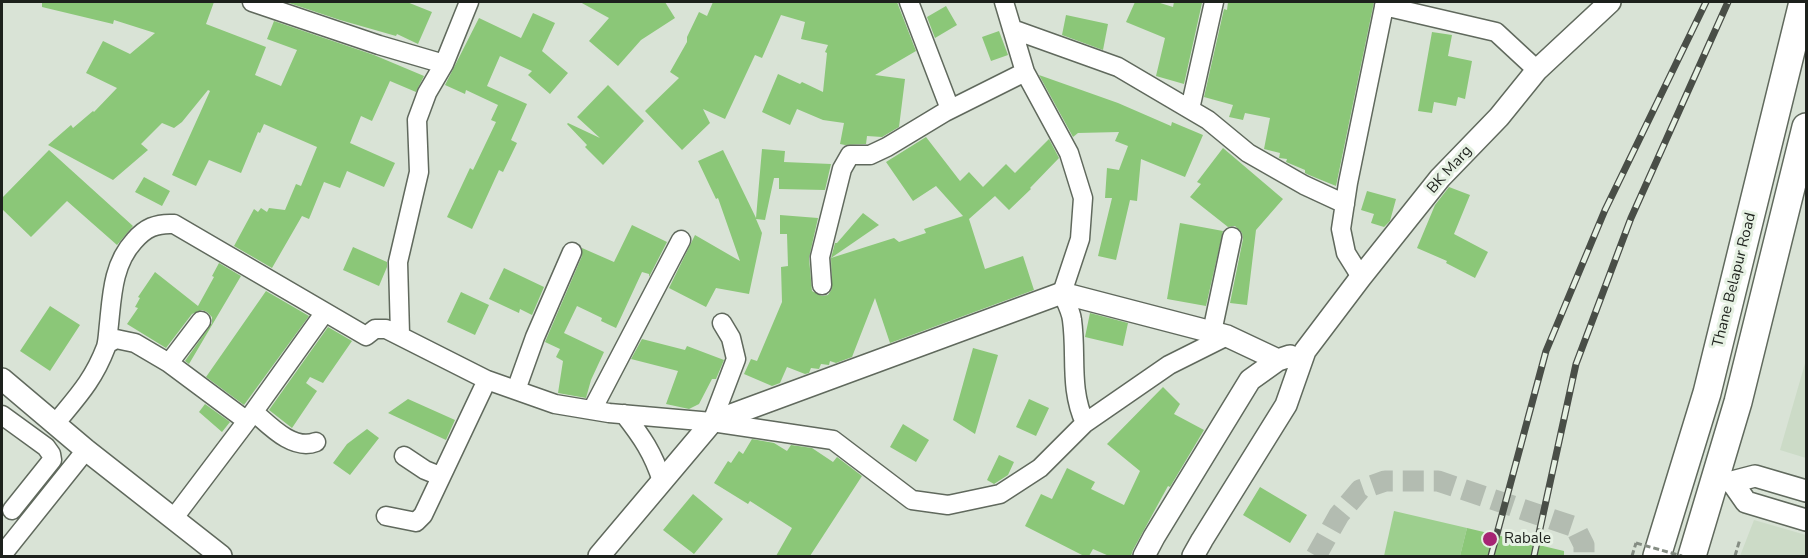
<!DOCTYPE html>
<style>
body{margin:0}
#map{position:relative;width:1808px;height:558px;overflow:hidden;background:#d9e3d6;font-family:"Nunito Sans",sans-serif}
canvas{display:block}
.frame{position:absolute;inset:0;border:3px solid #1d211c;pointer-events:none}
</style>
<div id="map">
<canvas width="1808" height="558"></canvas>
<div class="frame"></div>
</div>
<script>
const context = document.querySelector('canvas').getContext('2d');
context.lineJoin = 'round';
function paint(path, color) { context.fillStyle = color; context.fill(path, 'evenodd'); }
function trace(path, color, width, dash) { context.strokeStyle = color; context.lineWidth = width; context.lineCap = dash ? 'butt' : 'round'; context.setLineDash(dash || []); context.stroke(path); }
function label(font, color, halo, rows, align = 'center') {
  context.font = font + ' "Nunito Sans",sans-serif'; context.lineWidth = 6; context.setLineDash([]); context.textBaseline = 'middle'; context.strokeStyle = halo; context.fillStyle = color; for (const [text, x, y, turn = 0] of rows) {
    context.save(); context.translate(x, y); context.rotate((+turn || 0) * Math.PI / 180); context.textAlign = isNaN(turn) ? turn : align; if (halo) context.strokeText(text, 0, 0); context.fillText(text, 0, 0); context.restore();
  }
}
paint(new Path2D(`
 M1806,360V458L1780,450Z
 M1754,520L1806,535V556H1740Z`), '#ccdbc7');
paint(new Path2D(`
 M1394,511L1467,528L1460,556H1384Z`), '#9dcf8e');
paint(new Path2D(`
 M80,2H214L206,24L266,47L255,75L281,86L297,50L267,39L274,21L374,55L424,76L416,92L390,81L372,121L361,116L350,143L395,163L384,187L347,171L340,188L324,182L309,219L302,216L272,268L234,246L254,209L258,212L261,208L267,212L269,208L285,210L296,184L301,186L317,147L264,124L260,133L258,132L241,173L209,160L196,186L172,175L210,91L208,90L182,122L174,128L162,123L141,144L148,150L113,180L48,145L71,125L73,128L93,111L94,112L117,88L86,73L103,41L130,54L155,33L114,20L113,24L42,7V3Z
 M286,2H407L432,12L418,44L397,34L396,36L340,20Z
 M580,2H665L675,18L641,40L618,66L589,41L609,18Z
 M713,2H897L916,51L875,75L905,79L899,127L882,137L867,136L866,144L845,145L840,144L844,123L823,120L797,109L790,125L762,112L778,74L800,84L802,82L823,92L827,53L825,52L828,45L801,39L805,22L781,15L762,58L755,55L725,119L703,109L710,123L682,150L645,111L679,78L670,72L687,42V37L699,12L707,16Z
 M1135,2H1157L1173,7L1174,2L1202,3L1184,84L1156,76L1165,38L1126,22Z
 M1228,2H1374L1336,186L1309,175L1305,173V170L1286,162L1287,159L1279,158L1280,153L1264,149L1270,118L1245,113L1243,120L1229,117L1233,105L1204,97L1224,9L1227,10Z
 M946,6L957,25L935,38L927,17Z
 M533,13L555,23L542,51L568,73L550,94L528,75L532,71L500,56L487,86L527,104L511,140L517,143L503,172L499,170L472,229L447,217L470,168L473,170L496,122L491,120L498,105L466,90L465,94L445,85L479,18L521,38Z
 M1066,15L1108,24L1103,50L1062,35Z
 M999,31L1008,55L991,61L982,37Z
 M1432,32L1452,35L1448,56L1472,61L1465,99L1458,97L1456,106L1434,102L1432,113L1418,111Z
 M1039,75L1118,103L1171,126L1172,122L1203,135L1185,177L1141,159L1137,201L1130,200L1116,260L1098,256L1112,198H1105L1107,168L1119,170L1128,146L1115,141L1119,132L1078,133L1073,137Z
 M608,85L644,121L603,165L585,147L587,145L567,124L568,123L600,138L577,117Z
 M926,137L960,181L969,172L983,187L1006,164L1015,173L1049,139L1059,158L1030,188L1031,189L1009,210L995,196L969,219L985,269L1023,256L1034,290L890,343L875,298L852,357L836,363L830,361L829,365L821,364L819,369L811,368L809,373L805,374L787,367L780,383L772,386L744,374L751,359L757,361L782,302L781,267L788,266L787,234H780V215L818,218L809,258L812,291L822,296L828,295L832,289L831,258L894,238L899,242L926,233L924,229L963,216L936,186L913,201L886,162Z
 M1223,148L1283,199L1256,230L1247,305L1230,303L1243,239L1242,233L1235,226L1228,227L1190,197L1201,184L1197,182Z
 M762,149L785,151L784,162L831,164L825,190L779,189V178H774L765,220L756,219L762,233L749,294L716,288L706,307L669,288L695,235L740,261L718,198L716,199L698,161L723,150L756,218Z
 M49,150L133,226L117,245L67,201L31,237L2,209V198Z
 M144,177L170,191L162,206L135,192Z
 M1449,187L1470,195L1454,234L1488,252L1475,278L1446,263L1447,261L1417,248L1435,205Z
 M1367,191L1396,199L1390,221L1384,227L1371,223L1374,214L1361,210Z
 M863,213L879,225L831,258L835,243H837Z
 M1180,223L1223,231L1206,306L1167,299Z
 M632,225L667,242L649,277V274L642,272L616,328L601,321L602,318L577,306L564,333L604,352L591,380L586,398L558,393L563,361L556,357L560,349L545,342L582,256V248L614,262Z
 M353,247L387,262V267L379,286L343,270Z
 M219,263L241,276L189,364L185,361L212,323V317L207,312L202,310L192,314L166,348L127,324L138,308L135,307L140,298L138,297L155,272L198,306L214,277L212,276Z
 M504,268L544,287L532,315L520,309L519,313L489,299Z
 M266,291L309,316L244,405L206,377Z
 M461,292L489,305L475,335L447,322Z
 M50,306L80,325L50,371L20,351Z
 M1090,313L1128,323L1123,346L1085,337Z
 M328,327L352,341L323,383L310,377L306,383L317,391L292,428L269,410Z
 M642,339L685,350L687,346L724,360L716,379H712L699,404L689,409L666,404L678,371L631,359Z
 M973,348L998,355L975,434L953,420Z
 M1163,387L1180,404L1174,414L1204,430L1170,487L1168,486L1133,550L1131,556H1109L1093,549L1089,556H1084L1025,526L1041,494L1052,499L1067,468L1095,482L1091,489L1124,505L1140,471L1107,444Z
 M408,399L455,420L446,440L388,413Z
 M1029,399L1049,408L1036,436L1016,427Z
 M205,404L230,422L222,432L199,412Z
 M903,424L929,440L916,462L890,447Z
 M367,429L379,438L350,475L333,463L347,444Z
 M752,439L774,443L787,451L791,445L812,448L833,462L837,457L862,476L810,556H776L792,528L750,501L748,504L714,483L728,461L731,463L739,451L743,454Z
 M999,455L1014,462L1008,475L994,484L987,480Z
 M1260,487L1307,515L1290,543L1243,515Z
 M693,494L723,519L694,554L663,530Z
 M1467,528L1564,551V556H1460Z`), '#8bc778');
trace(new Path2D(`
 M1316,556L1339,515L1360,490L1385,481H1438L1575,527L1584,545V556`), '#b3bcb1', 21, [21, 10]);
const minor = new Path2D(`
 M252,2L379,45L444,64
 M909,2L950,109
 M1004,2L1025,72L1069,153L1083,198L1080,239L1062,293C1066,302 1071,311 1072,320C1077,356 1069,388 1085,423
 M1384,6L1496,32L1537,70
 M1012,29L1118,67L1208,120L1248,153L1304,185L1345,204
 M1190,109L1214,2
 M1361,277L1346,253L1341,229L1348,183L1385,2
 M822,285L820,257L842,169L850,155H870L887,147L945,112L1025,72
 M1212,332L1232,237
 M400,334L398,262L419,172L417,120L427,93L444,64L469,2
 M107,344L116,339L135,343L169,363L247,421L173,519
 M169,363L201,321
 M516,390L535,337L572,252
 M592,410L681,240
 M254,412C270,426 293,451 316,442
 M624,414C642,437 653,453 662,481
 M2,415L46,447L51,454L52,460L12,510
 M247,421L325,312
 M712,422L736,359L731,338L722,323
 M55,424C77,397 93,381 106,347C108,340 108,332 109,324C112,295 113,264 134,241C145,228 156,223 174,224L366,336L375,329H386L487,380L555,404L609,413L712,422L833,440L912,500L948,505L1000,494L1040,468L1085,423L1169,365L1227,336
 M404,456L425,470L440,476
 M386,516L416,522L423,515L487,380
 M2,555L86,450`);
const tertiary = new Path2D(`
 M2,379L86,450L221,556
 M1716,479L1732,482L1755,476L1806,491
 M1732,482L1746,502L1806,520
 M599,556L712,422L1062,293L1227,336L1278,360
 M1144,556L1154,537L1250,380L1278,360L1290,356
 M1193,556L1202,540L1286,405L1305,351L1361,277L1440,178L1499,117L1537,70L1610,2`);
const primary = new Path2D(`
 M1657,556L1707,393L1803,2
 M1692,556L1738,402L1806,127`);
trace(minor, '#60695d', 21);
trace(tertiary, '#60695d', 24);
trace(primary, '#60695d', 30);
trace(new Path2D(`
 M1632,556L1636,543
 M1735,556L1740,539`), '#858d83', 3, [6, 3]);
trace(minor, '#fff', 18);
trace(tertiary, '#fff', 21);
trace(primary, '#fff', 27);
const rail = new Path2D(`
 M1491,556L1546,351L1605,210L1706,2
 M1534,556L1576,364L1631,218L1728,2`);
trace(rail, '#494e47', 7);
trace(rail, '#e6f1e3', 4.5, [14]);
trace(new Path2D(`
 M1636,543L1682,556`), '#858d83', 3, [6, 3]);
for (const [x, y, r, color] of [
 [1490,539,8,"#a62573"]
]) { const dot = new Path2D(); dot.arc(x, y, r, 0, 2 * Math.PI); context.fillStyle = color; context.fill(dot); trace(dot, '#e6f1e3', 2); }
label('15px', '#1d211c', '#e6f1e3', [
 ["BK Marg",1450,170,-48],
 ["Thane Belapur Road",1735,280,-76]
]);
label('15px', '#1d211c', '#e6f1e3', [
 ["Rabale",1504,539]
], 'left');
</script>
